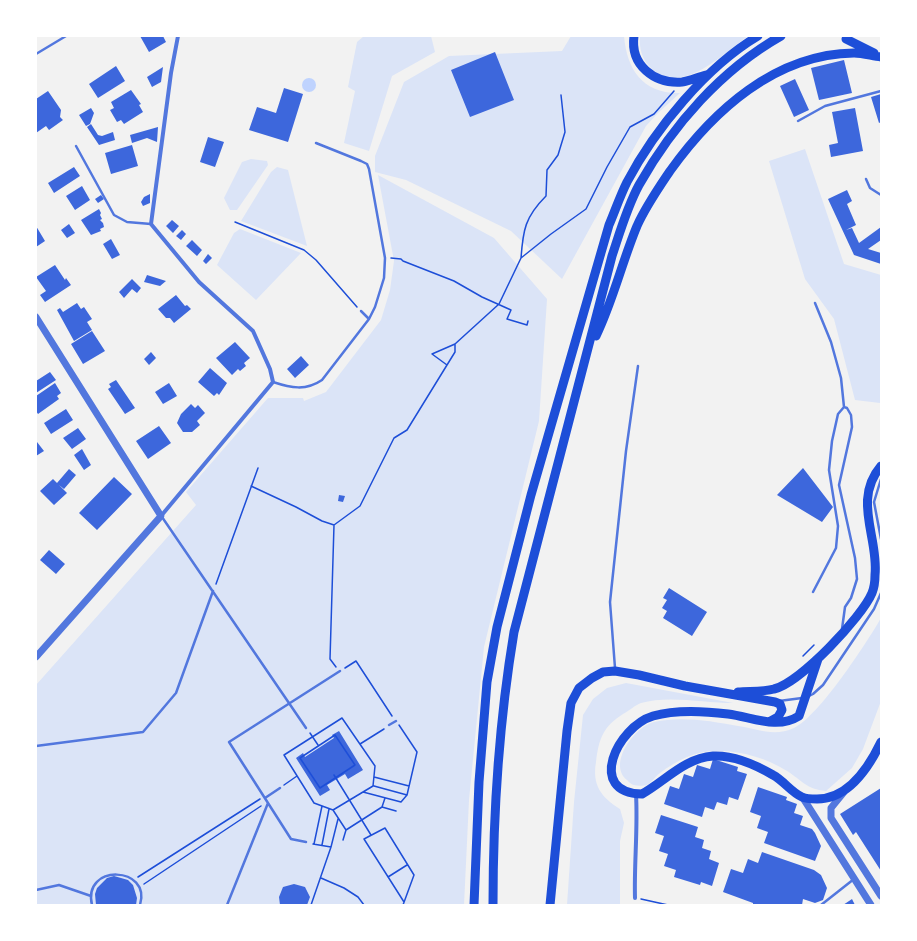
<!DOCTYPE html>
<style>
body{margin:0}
#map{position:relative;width:917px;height:941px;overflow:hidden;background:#f2f2f2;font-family:"Open Sans",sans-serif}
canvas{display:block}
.frame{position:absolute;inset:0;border:37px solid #fff;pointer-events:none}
</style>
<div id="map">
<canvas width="917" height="941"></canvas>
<div class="frame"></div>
</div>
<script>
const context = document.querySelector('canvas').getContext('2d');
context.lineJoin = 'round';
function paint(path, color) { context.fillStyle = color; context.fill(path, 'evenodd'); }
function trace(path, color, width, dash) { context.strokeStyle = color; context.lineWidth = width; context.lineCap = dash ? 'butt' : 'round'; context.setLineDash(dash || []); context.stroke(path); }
paint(new Path2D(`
 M364,36H431L435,52L392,76L369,151L344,143L355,91L348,87L357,42Z
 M571,36H624C627,70 643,94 680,93L658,113L646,126L562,279L511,231L406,180L375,172V156L404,82L449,56L562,51Z
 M640,36H748C723,54 682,96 652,69C642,60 639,49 640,36Z
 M805,149L844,264L881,275V407L880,403L855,400L834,319L805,279L769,161Z
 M251,159L267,161L268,165L237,210H230L224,198L242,162Z
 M277,167L288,170L307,246L241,221L271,172Z
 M378,175L494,238L547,299L539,421L484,647L469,800L464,905H36V685L196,505L186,492L268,398H303L304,401L326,392L381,320L390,290L394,261Z
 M240,229L301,253L256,300L217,265L234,233Z
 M881,618V701L863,749L852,768L826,791C806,789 803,781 787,771C767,758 739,750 715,751C695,751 676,761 660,773C656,776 651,783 647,785C644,786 637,786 634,785C632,785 629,782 627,780C607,764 635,726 654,722C681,716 711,721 738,726C758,729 774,737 794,728C819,716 866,644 881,618Z
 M626,683L733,703C705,703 668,695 641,703C635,705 629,711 623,714C603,727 599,738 596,762C592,785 601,797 620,809L624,823L620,841V905H567L574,802L583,715L593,699L607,688Z`), '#dbe4f7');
paint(new Path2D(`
 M302 85a7 7 0 1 1 14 0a7 7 0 1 1-14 0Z`), '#bfd3fe');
paint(new Path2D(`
 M140,36H163L166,42L149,52Z
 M495,52L514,100L470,117L451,70Z
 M844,60L852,93L819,100L811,68Z
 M116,66L125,81L98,98L89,84Z
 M163,67L161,82L152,87L147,77Z
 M795,79L809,110L794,117L780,86Z
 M284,88L303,94L288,142L249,130L257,107L276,113Z
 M131,90L141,104L139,105L143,112L124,124L121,120L117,122L110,110L114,108L111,102Z
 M48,91L61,110L60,117L63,120L49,130L46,126L36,133V99Z
 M881,94V122L879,123L871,97Z
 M91,108L94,113L90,124L86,126L79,115Z
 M855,108L863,151L831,157L829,145L838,143L832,112Z
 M91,124L98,135L102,136L113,132L115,140L99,145L87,127Z
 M158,127L157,142L147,138L132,143L130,135Z
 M208,137L224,142L215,167L200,162Z
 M132,145L138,166L111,174L105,153Z
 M74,167L80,176L54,193L48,183Z
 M82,186L90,200L75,210L66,196Z
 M847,190L852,201L847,204L856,225L846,230L852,228L859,243L881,227V240L868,249L881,253V264L854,255L828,199Z
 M150,194V203L143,206L141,202L144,197Z
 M101,195L104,199L98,203L95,199Z
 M99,209L101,213L100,215L102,219L100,220L103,223L104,227L100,229L101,231L91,235L81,220Z
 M172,220L179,226L173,233L166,226Z
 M69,224L75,233L67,238L61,230Z
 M36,226L45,241L36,247Z
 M182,230L186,234L181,240L176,236Z
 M111,239L120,255L112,259L103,244Z
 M192,240L202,250L197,256L186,246Z
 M208,254L212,258L206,264L203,261Z
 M55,265L65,280L66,278L71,285L45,302L40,295L46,291L36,277Z
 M147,275L166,281L160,286L144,282Z
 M132,279L141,288L137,293L132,289L124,298L119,292Z
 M176,295L185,306L187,305L191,309L174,323L170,318H166L158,309Z
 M77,303L81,309L84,307L92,319L87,322L92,330L74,341L57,310L60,308L63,312Z
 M92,331L105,351L83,364L71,344Z
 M235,342L250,358L244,363L246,366L240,371L238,369L232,375L216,358Z
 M151,352L156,358L149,365L144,359Z
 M301,356L309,365L295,378L287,369Z
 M210,368L227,383L219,395L217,393L214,396L198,382Z
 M50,372L56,380L36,393V381Z
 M116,380L135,408L125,414L108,389L111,387L109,384Z
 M55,383L61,393L57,396L59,399L38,414L36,411V396Z
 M169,383L177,396L163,404L155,392Z
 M191,404L195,408L198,405L205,413L197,421L200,425L192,432H183L177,423L181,414Z
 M66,409L73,420L51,434L44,423Z
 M159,426L171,443L148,459L136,441Z
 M78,428L86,439L72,449L63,438Z
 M37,442L44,451L36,456V443Z
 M82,449L91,465L84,470L74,455Z
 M803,468L833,507L822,522L777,495Z
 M69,469L76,475L64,489L59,485L67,493L54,505L40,491L53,479L57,483Z
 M114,477L132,494L97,530L79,513Z
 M339,495L345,496L343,502L338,501Z
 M49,550L65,564L56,574L40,560Z
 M669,588L707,612L692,636L663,618L667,611L662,608L667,600L663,598Z
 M339,731L363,770L348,779L345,774L327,785L330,790L320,796L296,758L303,753L305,757L334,738L332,735Z
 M713,759L738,767L737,771L747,774L738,800L729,797L727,805L717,802L714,810L705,807L702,817L664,804L670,786L679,789L684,774L693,777L697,765L710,769Z
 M758,787L787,797L786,800L797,804L794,813L803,816L800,825L812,829L815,833L821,846L815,861L764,843L768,832L757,828L761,816L750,812Z
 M881,788L880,817L881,871L856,832L853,835L840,814Z
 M661,815L698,827L695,837L704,840L702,848L711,851L709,859L719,863L712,886L701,882L700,885L674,877L676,870L664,866L668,854L659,851L664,836L655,833Z
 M762,852L814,870L821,875L827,888L823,900L815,903L803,899L802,905H753V903L723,892L731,869L743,873L748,859L758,863Z
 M114,876L128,880L133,885L137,898L136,905H96L95,894L97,888L107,878Z
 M294,884L305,887L310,897L307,905H280L279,897L283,887Z
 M852,899L855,905H843Z`), '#3d67dc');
trace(new Path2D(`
 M235,222L304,250L316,260L357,307
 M391,258L401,259L403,261L454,281L482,297L511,310L507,319L527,325L528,321
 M521,258C523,230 525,217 546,196L547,170L558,155L565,132L561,95
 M447,365L432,354L455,344L499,304L521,258L551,234L586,209L607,167L630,127L654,114L674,91
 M251,486L296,507L322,521L334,525
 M334,525L330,659L336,667
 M334,525L360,506L394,438L407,430L455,352V344
 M216,584L258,468
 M803,656L814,645
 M345,668L356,661L392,716
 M310,733L318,745
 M335,735L355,765L320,788L300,758Z
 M360,744L384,729
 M334,775L371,835
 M374,777L409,786
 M284,785L297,776
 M374,786L407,795
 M363,792L401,802L407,795L417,752L399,725
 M385,798L382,807L396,811
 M333,810L373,786L375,766L342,718L284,755L314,803L333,810L346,830
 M343,840L346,830L382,807
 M313,844L331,847
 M314,844L322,806
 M322,845L329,809
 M138,877L260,799
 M388,877L407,865
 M321,878L344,888L358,897L364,905
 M144,884L261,806
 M641,899L668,905
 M311,905L331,847L338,819
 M403,905L414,875L385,828L364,839L404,902`), '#1d4ed8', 1.5);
trace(new Path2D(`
 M36,54L66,36
 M798,121L825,106L881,91
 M76,146L114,215L127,222L151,224
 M866,179L870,188L881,195
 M815,303L831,342L841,378L844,407
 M361,311L369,319
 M273,382C291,388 306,391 322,380L369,319L375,307L384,278L385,258L369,169L367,164L361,161L316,143
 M881,479L874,502L881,539
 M162,517L306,728
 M813,592L836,548L838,526L829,470L832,441L838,414L844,407L847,408L851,415L852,427L839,485L855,558L857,579L851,598L845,607L842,629
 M615,668L610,602L626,451L638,366
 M809,696L813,694L823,685L874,609L881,593
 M779,701L802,698
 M389,725L396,721
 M36,746L143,732L176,693L213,591
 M265,798L280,788
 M306,842L291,839L229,742L340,671
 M36,890L59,885L91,896
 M92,905C82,863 152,866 140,905
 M227,905L268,803
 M821,905L854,879`), '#5277de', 2.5);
trace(new Path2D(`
 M161,516L273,382L270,369L253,331L199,282L151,224L171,73L178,36
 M635,898C634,863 638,829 636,794`), '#5277de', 4);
trace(new Path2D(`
 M36,317L161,516L36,657
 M844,792L831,808V818L881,896
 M803,798L871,905`), '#5277de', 7);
trace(new Path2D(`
 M634,36C630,65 654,84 682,82C690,81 698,77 706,75
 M846,39L874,53
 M596,336C613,301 622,262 637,226C646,206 658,189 670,171C713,111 775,54 854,53C863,53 872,56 881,57
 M818,659L799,716C777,730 752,717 728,714C704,711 677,709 653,716C617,727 586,793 642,794C665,781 685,758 713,756C733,755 756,765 773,775C784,781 791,792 802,797C806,799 813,799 817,799C849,799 869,767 881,742
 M738,692C749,691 763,692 774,689C800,683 862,617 872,593C874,588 875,580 875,575C879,538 852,500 881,466
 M474,905L479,782L487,682L497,627L531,495L609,225C615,211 620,196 627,182C655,129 706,67 758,36
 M493,905C493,814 499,722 514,632L612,256C620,232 627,207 639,185C673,125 721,70 781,36
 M550,905L567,731L571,703L579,688L592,678L603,672L615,671L639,675L685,686L775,702L780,704L782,710L778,717L769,722`), '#1d4ed8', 9);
</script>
